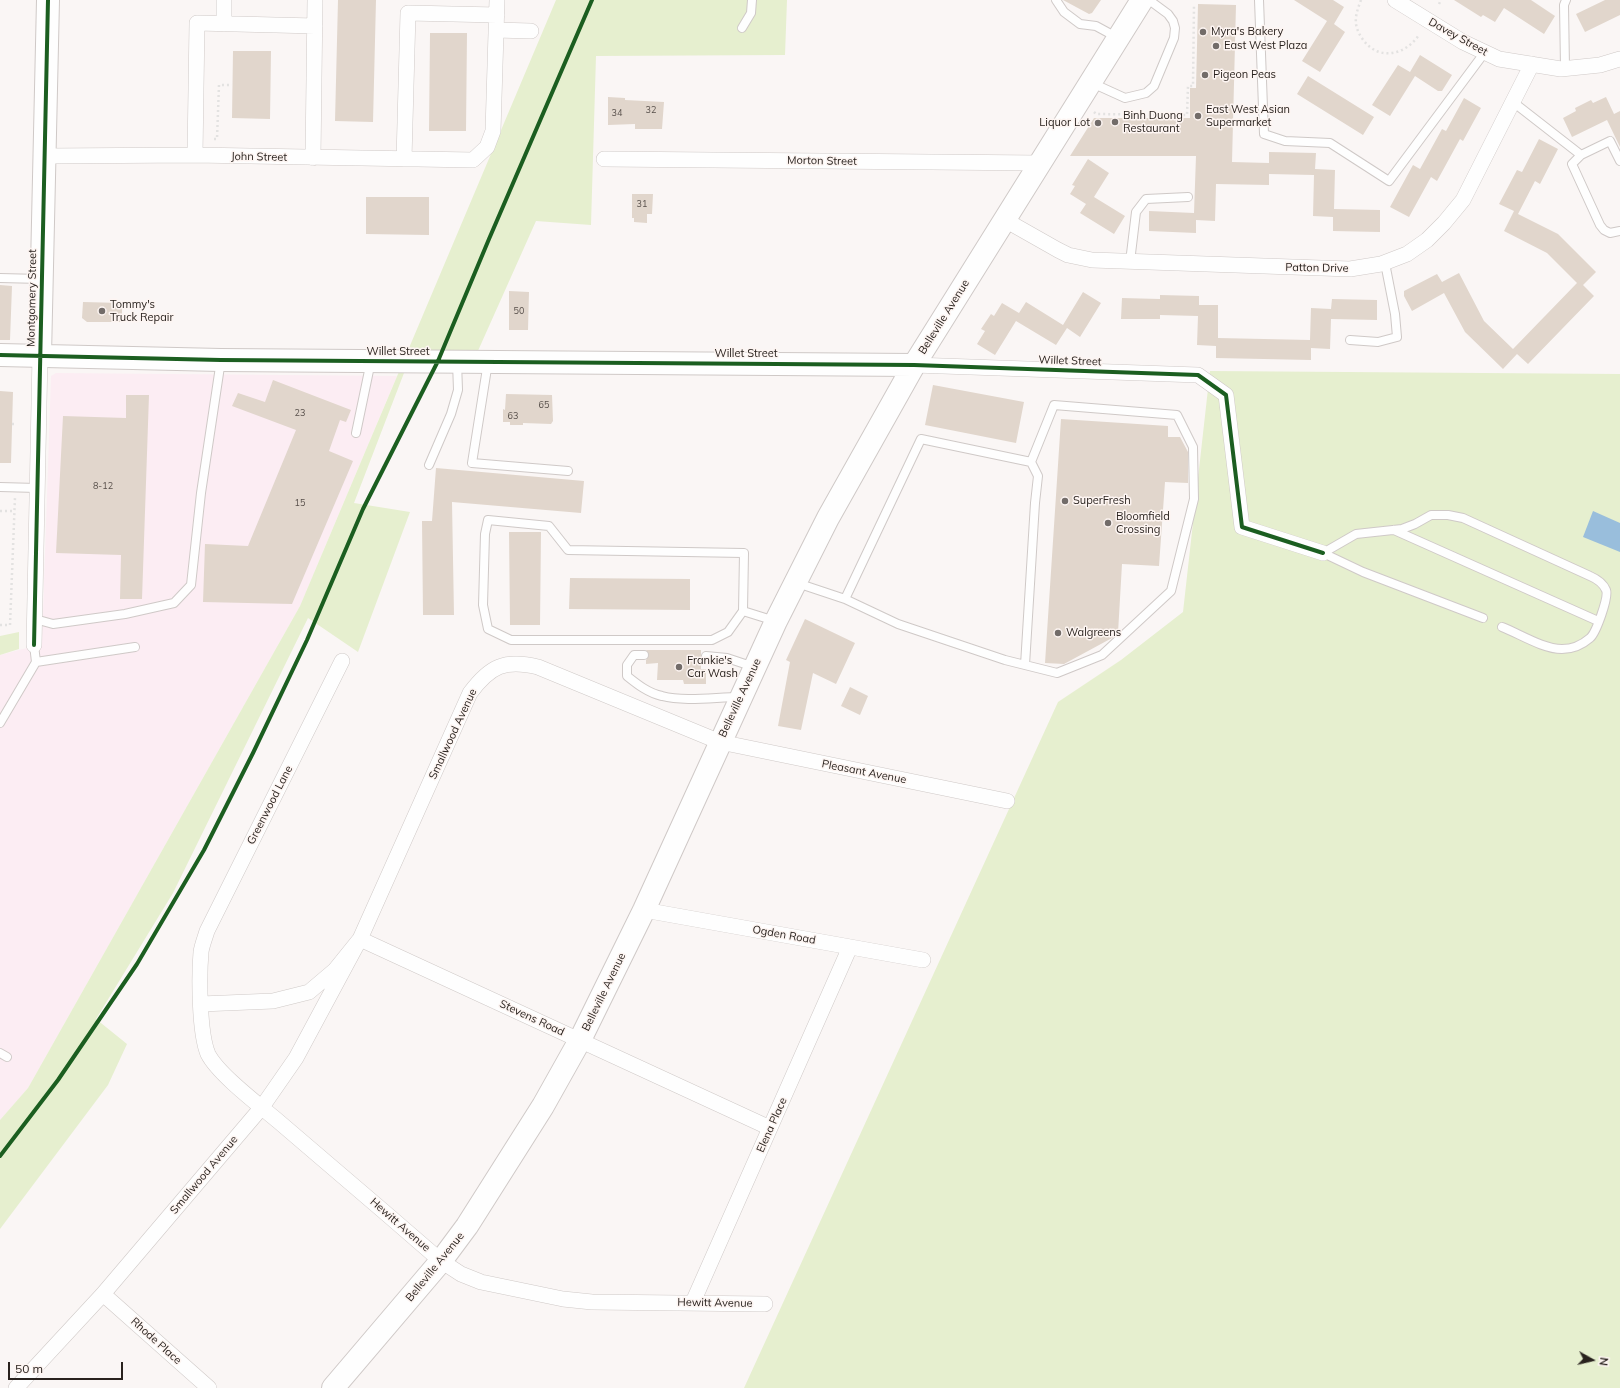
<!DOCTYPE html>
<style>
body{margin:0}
#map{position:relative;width:1620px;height:1388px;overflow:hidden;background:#faf6f5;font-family:Mulish,sans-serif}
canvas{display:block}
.north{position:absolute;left:1572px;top:1340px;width:40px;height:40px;-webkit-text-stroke:3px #fdf5f2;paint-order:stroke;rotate:98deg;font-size:11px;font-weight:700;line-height:16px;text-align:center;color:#29221e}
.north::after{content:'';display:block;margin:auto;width:14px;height:18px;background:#29221e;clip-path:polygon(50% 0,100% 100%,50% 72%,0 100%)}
.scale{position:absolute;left:8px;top:1362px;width:115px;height:18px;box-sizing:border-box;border:2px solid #29221e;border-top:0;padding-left:5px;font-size:12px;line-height:14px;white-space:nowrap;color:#29221e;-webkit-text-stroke:3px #fdf5f2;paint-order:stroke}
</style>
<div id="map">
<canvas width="1620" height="1388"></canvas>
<div class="north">N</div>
<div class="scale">50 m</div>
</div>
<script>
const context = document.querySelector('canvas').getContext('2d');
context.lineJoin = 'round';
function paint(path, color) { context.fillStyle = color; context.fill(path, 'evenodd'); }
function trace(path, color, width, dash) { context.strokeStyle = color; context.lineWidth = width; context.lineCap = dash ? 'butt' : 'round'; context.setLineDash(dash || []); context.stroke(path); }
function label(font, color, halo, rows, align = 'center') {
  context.font = font + ' Mulish,sans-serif'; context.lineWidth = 3; context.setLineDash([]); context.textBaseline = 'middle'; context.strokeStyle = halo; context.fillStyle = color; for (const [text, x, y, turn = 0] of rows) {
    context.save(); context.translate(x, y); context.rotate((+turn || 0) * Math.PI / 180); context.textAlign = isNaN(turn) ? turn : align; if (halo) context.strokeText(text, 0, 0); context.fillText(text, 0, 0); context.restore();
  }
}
paint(new Path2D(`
 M56,373L397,376L300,606L28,1088L0,1120V655L42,644L51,376Z`), '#fcedf3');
paint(new Path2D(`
 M556,0H787L785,55L596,56L591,225L536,221L473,362L404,373L354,503L410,512L358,652L308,618L173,893L96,1019L127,1044L108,1085L0,1229V1120L28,1088L300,606Z
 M1210,371L1620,374V1388H744L1058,702L1121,660L1183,612Z
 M19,632V649L0,655V636Z`), '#e6efcf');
paint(new Path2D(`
 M1593,511L1620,523V552L1583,537Z`), '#99bedc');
paint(new Path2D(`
 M338,0H376L373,122L335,121Z
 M1063,0H1101L1092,13L1089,14Z
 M1294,0H1333L1344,7L1334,24L1345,32L1320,72L1302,61L1327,21Z
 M1454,0H1531L1555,16L1544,34L1504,8L1495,22L1483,15L1481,17Z
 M1605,0H1620V15L1585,32L1576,14Z
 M1198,4L1236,5L1232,162L1269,163V152L1316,153L1315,169L1335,170L1334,209L1380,210V232L1333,231V217L1313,216L1314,175L1269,174V185L1216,184L1215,221L1196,220V233L1149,231V211L1194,213L1196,156H1070L1094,118H1190V88H1196Z
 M430,33H467L466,131H429Z
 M233,51H271L270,119L232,118Z
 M1420,55L1452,75L1442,91H1438L1415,76L1390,116L1372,105L1398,65L1410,72Z
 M1308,76L1374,117L1363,135L1297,94Z
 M608,97L625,98V100L664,102L662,129H635V124L608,125Z
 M1606,97L1614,114L1620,111V147L1607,120L1572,137L1563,118L1576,111L1575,108L1591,100L1593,103Z
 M1464,98L1481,108L1463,141L1460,139L1437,181L1431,177L1409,217L1390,207L1413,165L1420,169L1442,129L1446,131Z
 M1539,139L1558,149L1540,184L1535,181L1518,214L1558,234L1596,272L1583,285L1594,296L1528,364L1517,354L1503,369L1465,332L1444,293L1412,311L1404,296V291L1437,274L1442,282L1459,273L1484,321L1513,349L1577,283L1547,253L1504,231L1514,211L1499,204L1517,170L1522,172Z
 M1088,159L1109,173L1094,197L1125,216L1114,234L1080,213L1086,204L1070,194L1075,186L1072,185Z
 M632,194H653L652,214H647V223L634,222V218H632Z
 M366,197H429V235L366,234Z
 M0,285L12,286L10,340H0Z
 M509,291L529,292L528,330H509Z
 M1083,292L1101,303L1080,337L1067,328L1056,345L1016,321L995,355L977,344L985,331L981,329L991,314L994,316L1002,303L1019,313L1026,302L1063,325Z
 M1160,295L1199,296V305H1218V338L1310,340L1311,308L1331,309L1332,299L1377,300V320L1331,319L1330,349L1311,348V360L1216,358V346L1197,345L1198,316L1160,315V319H1121L1122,298L1160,299Z
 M83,302L122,303V322H87L82,318Z
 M273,380L351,410L346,422L340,420L329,451L353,461L292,604L203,602L205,544L248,546L296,430L232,406L238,393L265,402Z
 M933,385L1024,402L1016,443L925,425Z
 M0,391L13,392L11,463H0Z
 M506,394L552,395L553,421L551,424L523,423V425H510V422H503V409L505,410Z
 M126,395H149L142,599H120L121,555L56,553L63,416L126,418Z
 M1061,419L1168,426V437H1180L1188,452V483L1165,482L1159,566L1122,564L1118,633L1112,638L1064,664L1045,663Z
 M436,468L584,481L581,513L452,502L454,615H423L422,521H432Z
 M509,532H541L540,625H510Z
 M570,578L690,579V610L569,609Z
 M805,619L855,643L836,684L813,673L801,730L778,726L790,662L786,660Z
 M646,650H701V669H706V684H684L683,680H657L658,663L646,664V660L649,655Z
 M850,687L868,696L860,715L841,706Z`), '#e1d6cc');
const lane = new Path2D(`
 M1056,0L1064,12L1080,24L1096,26L1118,38
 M1259,0L1264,134L1285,141L1330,143L1389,181L1485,52
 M742,28L751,13L752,0
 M1565,68L1564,5L1566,0
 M1092,83L1125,98L1146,93L1154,86L1174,38L1175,28L1173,21L1168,14L1149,0
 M1513,102L1581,155
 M1620,161L1610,141L1581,155L1572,164L1600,225L1604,230L1610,233L1620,231
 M1130,262L1136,212L1146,199L1188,197
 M0,278L41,279
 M1350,340L1378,342L1397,337L1395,314L1385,263
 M488,362L472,463L568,471
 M356,433L371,361
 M429,465L451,414L458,390L457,362
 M0,487L37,488
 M488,520L549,526L568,550L744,553L743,611L728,632L712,640H511L488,629L483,605L485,534Z
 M1394,530L1598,621
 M797,583L845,599L921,439L1031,462L1054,405L1177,415L1193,447L1194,499L1171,591L1102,655L1057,673L1005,660L898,624L845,599
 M743,611L775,621
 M1483,618L1363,572L1323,553L1356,534L1402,529L1415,524L1431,515H1448L1463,518L1590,576C1597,579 1603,583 1606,590C1609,597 1596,633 1590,638C1582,645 1572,649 1562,649C1543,649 1520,634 1502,627
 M35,619L53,624L125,614L174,603L191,585L201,493L221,360
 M34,645L36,662L135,647
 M644,655H634L627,665V676C637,684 648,693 662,696C685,702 716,697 740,697
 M706,656L727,658L754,667
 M1025,665L1035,503L1038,476L1031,462
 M0,723L36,662
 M0,1053L7,1057`);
const street = new Path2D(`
 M1395,0L1463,42L1499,59L1561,69L1600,65L1620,59
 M224,24V0
 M496,30L531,31
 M195,155L197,23L315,26
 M45,156L195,155L473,160L487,147L493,131L497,0
 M313,158L315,0
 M404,159L408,13L497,15
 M604,159L1040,163
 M1005,220L1058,250L1068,255L1092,260L1350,269L1381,264L1407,254L1427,240L1444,223L1463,200L1532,64
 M914,365L1198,375L1226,395L1242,527L1323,553
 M34,645L40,355
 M342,661L207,931C205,938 202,945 201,952C199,975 199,1033 208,1054C218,1074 259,1105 278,1121C332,1167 387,1214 441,1261L461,1274L481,1282L563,1299L592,1302L765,1304
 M644,910L923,960
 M201,1004L273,1001L309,992L335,970L360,939L470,693C490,666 505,659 538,667L720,742L1007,801
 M103,1294L209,1388
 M693,1302L850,947
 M16,1388L103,1294L262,1107L296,1058L360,939L770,1128`);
const secondary = new Path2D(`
 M0,355L221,360L914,365
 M40,355L48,0
 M333,1388L441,1261L467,1226L543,1106L580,1040L644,910L776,621L828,518L914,365L1142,0`);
trace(lane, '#cfc9c7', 10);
trace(street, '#cfc9c7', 16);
trace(secondary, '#cfc9c7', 24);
trace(new Path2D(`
 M1361,0C1358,8 1355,16 1356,24C1357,30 1360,36 1364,41C1380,61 1405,55 1419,35
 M1439,4L1441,0
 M1094,112L1096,114L1187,115L1188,86H1193L1194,6
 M214,139H217L219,85H232
 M12,424H17
 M0,511H15
 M0,625H10L15,497`), '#e3e2e1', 2.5, [2, 3]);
trace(lane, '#fefefe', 8);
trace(street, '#fefefe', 15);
trace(secondary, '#fefefe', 22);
trace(new Path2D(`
 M0,355L221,360L914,365L1198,375L1226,395L1242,527L1323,553
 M34,645L48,0
 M0,1156L58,1080L137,964L204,850L253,753L307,640L363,509L438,361L489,239L592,0`), '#1b5e20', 4);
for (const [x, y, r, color] of [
 [1203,32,4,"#726c69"],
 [1216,46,4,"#726c69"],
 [1205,75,4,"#726c69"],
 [1198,116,4,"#726c69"],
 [1115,122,4,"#726c69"],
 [1098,123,4,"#726c69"],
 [102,311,4,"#726c69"],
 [1065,501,4,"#726c69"],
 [1108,523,4,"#726c69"],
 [1058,633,4,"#726c69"],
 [679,667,4,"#726c69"]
]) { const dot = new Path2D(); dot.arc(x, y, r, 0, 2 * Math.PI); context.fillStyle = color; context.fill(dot); trace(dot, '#fdf5f2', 1.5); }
label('9px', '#574f4a', null, [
 ["32",651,110],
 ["34",617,113],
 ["31",642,204],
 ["50",519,311],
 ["65",544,405],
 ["23",300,413],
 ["63",513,416],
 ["8-12",103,486],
 ["15",300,503]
]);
label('11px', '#29221e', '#fdf5f2', [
 ["Myra's Bakery",1211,32],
 ["East West Plaza",1224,46],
 ["Pigeon Peas",1213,75],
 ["East West Asian",1206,110],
 ["Supermarket",1206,123],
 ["Binh Duong",1123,116],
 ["Restaurant",1123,129],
 ["Liquor Lot",1090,123,"right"],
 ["Tommy's",110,305],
 ["Truck Repair",110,318],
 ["SuperFresh",1073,501],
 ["Bloomfield",1116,517],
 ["Crossing",1116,530],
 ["Walgreens",1066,633],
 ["Frankie's",687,661],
 ["Car Wash",687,674]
], 'left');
label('11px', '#29221e', '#fdf5f2', [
 ["Davey Street",1458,37,29],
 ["John Street",259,157,1],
 ["Morton Street",822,161,1],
 ["Patton Drive",1317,268,1],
 ["Montgomery Street",32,298,-89],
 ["Belleville Avenue",944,317,-58],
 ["Willet Street",398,352],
 ["Willet Street",746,354],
 ["Willet Street",1070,361,2],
 ["Belleville Avenue",740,698,-65],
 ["Smallwood Avenue",453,734,-65],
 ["Pleasant Avenue",864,772,11],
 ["Greenwood Lane",270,805,-63],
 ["Ogden Road",784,935,10],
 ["Belleville Avenue",604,992,-64],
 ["Stevens Road",532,1018,25],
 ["Elena Place",772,1125,-66],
 ["Smallwood Avenue",204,1175,-50],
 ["Hewitt Avenue",400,1225,41],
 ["Belleville Avenue",435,1267,-51],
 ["Hewitt Avenue",715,1303,1],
 ["Rhode Place",156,1341,42]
]);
</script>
